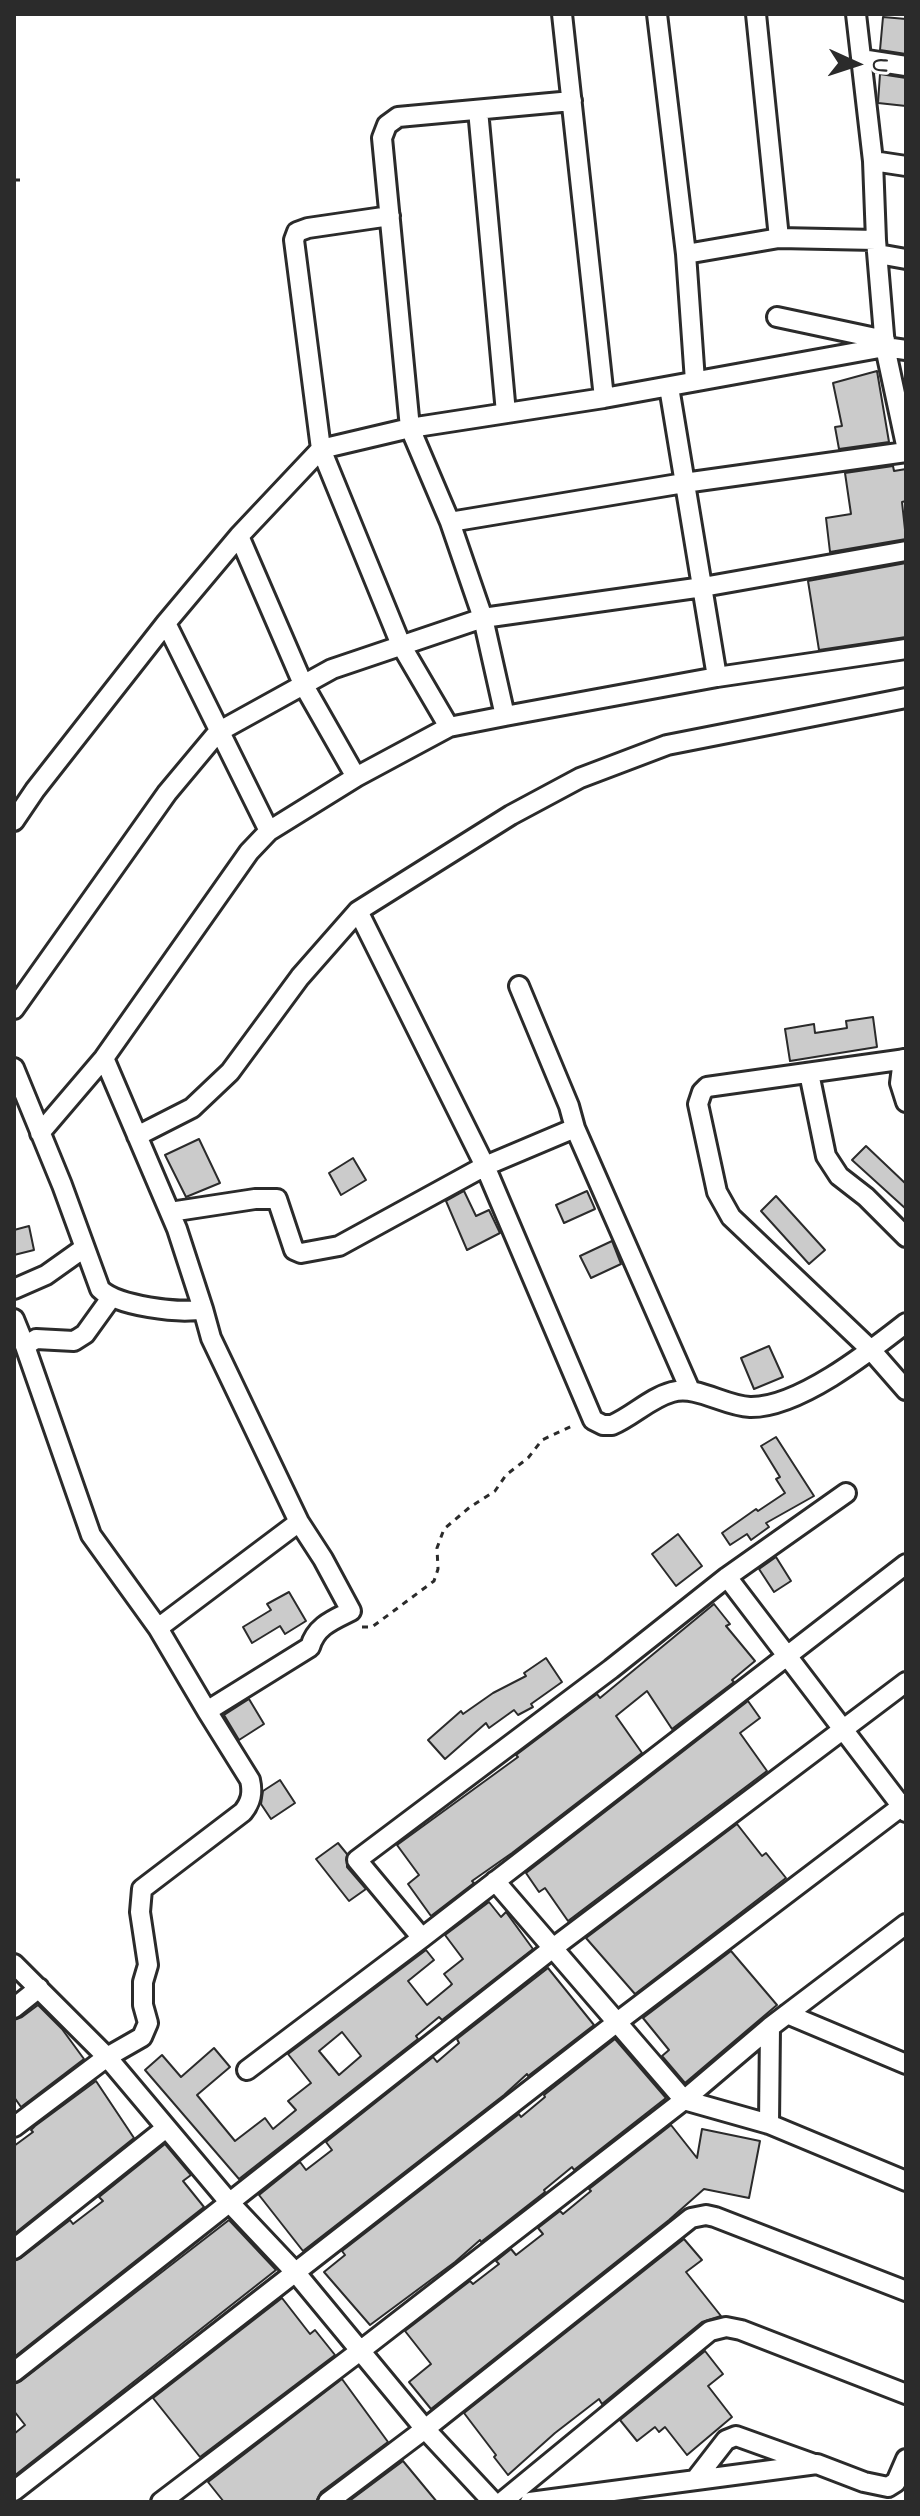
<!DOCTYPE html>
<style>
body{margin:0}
#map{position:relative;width:920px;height:2516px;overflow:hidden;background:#fff;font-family:"Comic Neue",sans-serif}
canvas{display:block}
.frame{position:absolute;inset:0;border:16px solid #2b2b2b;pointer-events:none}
.north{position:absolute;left:816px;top:24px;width:80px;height:80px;-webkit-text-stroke:6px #fff;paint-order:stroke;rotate:93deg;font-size:22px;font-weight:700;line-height:32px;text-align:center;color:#2b2b2b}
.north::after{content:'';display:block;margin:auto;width:28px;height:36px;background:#2b2b2b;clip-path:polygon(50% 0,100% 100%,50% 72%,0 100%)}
</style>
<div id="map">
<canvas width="920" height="2516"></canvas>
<div class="frame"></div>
<div class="north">U</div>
</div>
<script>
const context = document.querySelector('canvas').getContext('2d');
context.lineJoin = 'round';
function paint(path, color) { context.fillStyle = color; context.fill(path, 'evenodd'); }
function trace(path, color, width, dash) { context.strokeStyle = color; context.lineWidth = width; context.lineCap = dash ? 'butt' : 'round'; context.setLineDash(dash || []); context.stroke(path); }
const building = new Path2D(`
 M883,17L906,19V54L880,50Z
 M880,74L906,78V106L878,103Z
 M877,371L889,442L839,449L835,427L842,426L833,383Z
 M893,466L894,471L906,469V501L902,502L906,539L830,552L826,518L851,514L845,473Z
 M906,563V637L819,650L808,581Z
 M873,1017L877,1047L790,1061L785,1029L814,1024L815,1033L847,1028L846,1021Z
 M199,1139L220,1183L186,1197L165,1155Z
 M866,1146L906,1184V1209L852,1160Z
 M353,1158L366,1180L341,1195L329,1173Z
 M464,1191L476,1216L489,1210L500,1233L467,1250L446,1201Z
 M587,1191L595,1209L564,1223L556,1205Z
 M776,1196L825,1250L809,1264L761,1211Z
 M29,1226L34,1250L14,1255V1230Z
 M612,1241L621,1264L591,1278L580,1256Z
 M769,1346L783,1377L754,1389L741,1358Z
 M776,1437L814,1496L766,1523L769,1527L751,1540L747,1534L730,1545L722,1533L756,1509L758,1511L785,1493L776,1479L780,1477L761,1446Z
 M678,1534L702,1566L676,1586L652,1554Z
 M776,1557L791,1581L774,1592L759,1569Z
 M289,1592L306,1621L285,1634L280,1626L252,1643L243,1627L271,1610L267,1604Z
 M714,1604L730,1624L726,1626L755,1661L732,1680L734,1682L672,1729L647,1691L616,1716L642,1753L512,1853L472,1881L474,1883L431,1916L408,1884L419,1875L397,1845L518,1757L516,1755L597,1694L600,1698Z
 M546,1658L562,1682L531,1704L533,1707L518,1715L514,1710L489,1728L486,1723L445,1759L428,1740L461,1711L463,1714L493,1693L526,1676L524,1673Z
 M249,1699L264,1724L239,1740L224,1715Z
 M748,1701L760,1718L740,1733L767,1771L568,1921L545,1888L539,1892L526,1873Z
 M280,1780L295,1803L271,1819L261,1804L263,1791Z
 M737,1824L762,1856L766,1853L786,1878L635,1994L586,1938Z
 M338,1843L347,1854V1867L366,1889L349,1901L316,1859Z
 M489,1902L501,1917L506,1912L533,1949L442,2020L439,2017L416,2036L418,2039L239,2179L145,2070L162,2055L181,2077L214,2048L230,2067L197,2095L235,2141L265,2118L273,2129L296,2110L288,2101L311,2083L288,2054L426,1950L434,1960L408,1981L427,2005L450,1986L452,1984L444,1974L463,1959L445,1935ZM342,2032L361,2056L339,2075L319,2051Z
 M731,1951L777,2005L685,2083L662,2056L669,2050L643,2018Z
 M548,1968L594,2025L528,2076L527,2074L504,2095L303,2251L259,2195L300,2162L306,2170L332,2150L326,2142L433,2057L437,2062L459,2043L457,2039Z
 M38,2005L62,2029L84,2059L21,2107L14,2097V2020L22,2017Z
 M615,2039L666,2098L574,2170L572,2167L544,2190L545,2192L481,2242L480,2240L455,2262L370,2325L324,2272L345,2255L342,2251L519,2114L521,2117L545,2097L544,2095Z
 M96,2081L134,2138L14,2234V2146L33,2132L31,2130L35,2126Z
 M671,2125L697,2158L702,2129L760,2141L749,2198L704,2189L669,2220L431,2409L409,2382L431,2364L405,2331L470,2281L473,2284L499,2264L496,2261L511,2249L516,2255L543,2234L538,2228L560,2211L563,2214L591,2191L589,2189Z
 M165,2144L191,2175L183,2181L204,2207L14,2357V2261L21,2258L70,2220L73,2224L103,2201L99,2197Z
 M229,2220L276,2270L14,2476V2434L25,2425L14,2411V2384L21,2381Z
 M684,2239L702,2260L686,2272L721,2316L702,2322L602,2404L599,2399L555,2433L508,2475L494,2457L496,2455L464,2413Z
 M282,2298L310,2334L315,2330L335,2355L200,2457L153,2398Z
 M705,2351L723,2374L708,2386L732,2417L687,2455L665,2427L659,2432L655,2427L637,2441L620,2420Z
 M342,2379L388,2442L321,2492L316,2502H224L208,2482Z
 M403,2461L437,2502H348Z`);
paint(building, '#cbcbcb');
trace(building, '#2b2b2b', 2);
const minor = new Path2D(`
 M562,14L604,398
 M657,14L686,254L695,381
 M756,14L779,238
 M856,14L873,161L876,240L885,347L906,445
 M861,59L906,66
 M572,101L398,117L387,125L382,138L410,428L450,522L483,618L505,716L717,677L906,649
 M478,110L506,413
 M873,161L906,166
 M390,216L308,228L297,232L294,240L321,449L401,645L449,727
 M686,254L779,238L876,240
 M878,254L906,259
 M777,317L885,340
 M669,387L717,677
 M450,522L684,483L906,452
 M166,623L269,831
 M356,777L449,727L505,716
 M14,821L35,790L166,623L239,536L321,449L410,428L604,398L885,347L906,350
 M358,911L485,1166L593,1420L603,1425H612C633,1416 650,1398 672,1392C697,1385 724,1406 750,1407C798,1408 869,1352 906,1323
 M519,986L569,1106L575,1128
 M14,1009L167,793L218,732L332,669L483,618L703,587L906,551
 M104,1058L177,1229L203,1309
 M903,1059L900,1083L906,1102
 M906,1059L707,1087L702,1092L698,1104L717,1192L731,1217L871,1350L906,1390
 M14,1068L62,1185L100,1289C117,1306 180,1314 203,1309L211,1338L299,1522L158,1628
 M809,1073L826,1156L839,1176L866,1197L906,1237
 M40,1133L104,1058L249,852L269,831L356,777L303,684L239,536
 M137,1136L192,1108L230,1072L300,977L358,911L511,815L580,778L667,745L906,698
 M170,1212L255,1199H277L294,1250L301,1253L339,1246L485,1166L575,1128L690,1390
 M14,1289L46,1275L84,1248
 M108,1297V1302L85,1334L74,1341L36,1339L25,1346L91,1535L158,1628L207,1711
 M14,1319L25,1346
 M727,1577L906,1812
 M495,1881L684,2100L769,2124L906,2181
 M422,1938L357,1860L611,1669L727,1577L846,1493
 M14,1964L107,2057L229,2202L296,2273L425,2429L493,2502
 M14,2008L39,1988
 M787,2014L906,2064
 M247,2070L422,1938L906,1564
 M769,2124L770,2027
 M14,2127L107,2057L142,2037L148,2023L143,2005V1982L148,1965L140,1912L142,1889L243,1812C251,1802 253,1793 250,1780L207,1711L310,1647C316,1626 333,1620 351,1611L323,1559L299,1522
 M14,2249L166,2128
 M14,2372L553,1948L906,1682
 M695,2480L726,2440L736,2436L814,2464
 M14,2491L616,2023L906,1803
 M161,2502L360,2351L684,2100L770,2027L906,1924
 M328,2502L425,2429L691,2218L706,2215L715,2217L906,2291
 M502,2502L710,2331L726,2327L741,2330L906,2394
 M530,2502L817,2464L864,2482L888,2487L896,2482L906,2459`);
trace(minor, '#2b2b2b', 24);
trace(new Path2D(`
 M14,180H21
 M362,1627H372L434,1581L438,1569L437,1548L444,1529L470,1507L495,1491L506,1475L528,1458L542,1440L574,1425`), '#2b2b2b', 3, [6, 6]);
trace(minor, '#fff', 18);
</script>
